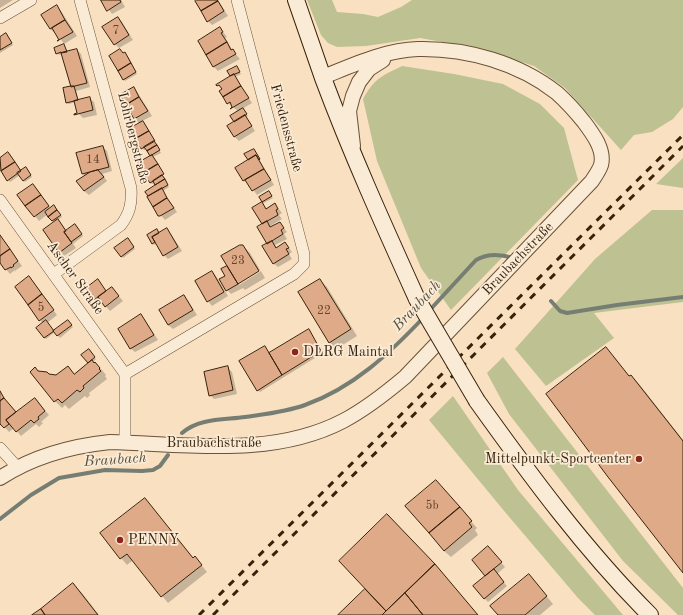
<!DOCTYPE html>
<meta charset="utf-8">
<style>
body{margin:0}
canvas{display:block;background:#f8e0c0}
</style>
<canvas width="683" height="615"></canvas>
<script>
const context = document.querySelector('canvas').getContext('2d');
context.lineJoin = 'round';
function paint(path, color) { context.fillStyle = color; context.fill(path, 'evenodd'); }
function trace(path, color, width, dash) { context.strokeStyle = color; context.lineWidth = width; context.lineCap = dash ? 'butt' : 'round'; context.setLineDash(dash || []); context.stroke(path); }
function label(font, color, halo, rows, align = 'center') {
  context.font = font + ' "Old Standard TT",serif'; context.lineWidth = 3.5; context.setLineDash([]); context.textBaseline = 'middle'; context.strokeStyle = halo; context.fillStyle = color; for (const [text, x, y, turn = 0] of rows) {
    context.save(); context.translate(x, y); context.rotate((+turn || 0) * Math.PI / 180); context.textAlign = isNaN(turn) ? turn : align; if (halo) context.strokeText(text, 0, 0); context.fillText(text, 0, 0); context.restore();
  }
}
paint(new Path2D(`
 M307,0H332L337,12L363,14L378,17L401,7L412,0H683V107L673,119L652,132L634,135L621,150L565,88L534,66L477,48L420,38L366,46L337,47L328,43L321,35Z
 M402,66L454,74L503,84L540,104L564,128L578,180L451,310L421,268L377,161L363,99C375,78 380,77 402,66Z
 M683,158V188L656,184Z
 M652,210H683V302L594,313L614,338L546,386L515,349L595,259Z
 M503,357L683,588V615H678L623,561L509,414L487,373Z
 M453,396L518,490L623,615H595L578,598L505,512L429,420Z`), '#bec292');
paint(new Path2D(`
 M0,0H13L0,8Z
 M102,0H121L125,7L112,14Z
 M195,0H218L228,16L212,25L208,21Z
 M57,7L61,11L77,36L64,44L56,32L55,33L50,29Z
 M118,18L122,22L133,40L119,48L115,44Z
 M220,28L227,37L225,38L233,51L240,59L218,71L214,67L199,41Z
 M8,36L13,45L0,53V38Z
 M64,45L68,52L77,50L81,54L90,87L76,91L79,101L89,98L94,102L97,115L83,118L79,114L76,102L69,104L67,103L73,88L62,54L59,55L57,53Z
 M124,54H125L129,58L137,74L125,81L124,79Z
 M238,69L241,74L235,77L252,103L242,109L248,116L246,117L255,131L239,141L235,137L228,126L235,122L239,112L228,103L232,77L229,72Z
 M136,90L152,116L142,121L161,153L153,157L169,187L163,191L177,212L165,220L153,206L146,192L157,185L155,183L152,184L150,182L151,157L146,149L144,150L142,148L140,124L135,119L121,95Z
 M103,147L107,151L112,171L102,174L107,181L89,195L84,191L85,176L83,174Z
 M255,152L258,157L257,158L260,161L274,185L257,195L249,184L244,180L250,161Z
 M8,153L21,172L28,170L32,177L25,182L20,175L10,182L0,169V159Z
 M37,189L51,209L56,208L62,217L58,220L67,231L77,228L83,236L73,244L76,248L64,256L60,252L55,223L48,214L39,221L19,195Z
 M270,194L273,198L262,204L267,209L275,204L282,213L279,215L282,219L270,226L271,228L280,223L287,232L284,234L287,239L275,245L277,248L285,243L292,252L289,254L292,259L278,267L273,263L264,225L254,208L263,203L260,198Z
 M167,230L171,234L182,251L168,259L164,255L157,244L154,245L153,243L160,234Z
 M0,236L22,266L16,270V272L15,270L10,274L0,262Z
 M129,241L135,249L123,258L122,256Z
 M243,246L250,253L260,270L239,282V285L261,271L265,278L245,290L243,288L231,294L227,290V276L223,269L228,266Z
 M212,272L216,276L228,296L212,306L208,301L196,281Z
 M29,278L57,315L47,323L54,332L70,323L73,327L60,338L55,332L46,339L45,338L37,328L43,324L16,287Z
 M320,280L327,287L357,336L336,349L329,342Z
 M98,281L107,292L112,288L123,301L110,311L102,302L99,304L87,289Z
 M184,296L188,301L197,315L173,329L168,325Z
 M141,315L145,320L158,340L135,352L130,348Z
 M310,332L323,353L260,392L258,390L269,354Z
 M606,349L615,358L630,377L631,376L640,385L683,440V571Z
 M91,352L96,359L93,362L94,364L95,363L102,370L106,375L105,376L107,379L89,393L90,395L87,398L85,396L69,409L65,405L62,408L55,401L38,372L56,376L68,367L75,375L89,363L83,355Z
 M227,367L232,372L237,394L214,399L210,395Z
 M0,393L16,413L22,408L23,409L35,399L49,415L41,422L43,423L39,427L36,424L21,436L14,428L9,432L0,422Z
 M436,481L477,528L475,530L478,535L451,557L444,551Z
 M145,499L193,559L195,557L207,572L168,603L133,560L127,565L121,558Z
 M387,516L443,574L478,615H339L367,589Z
 M492,552L505,567L497,574L507,586L488,602L484,598L487,576L473,560Z
 M535,582L553,604L540,615H499Z
 M73,584L82,593L99,615H34Z`), '#0003');
trace(new Path2D(`
 M551,301L560,311L567,313L617,305L683,297
 M428,312L476,260C488,253 500,254 513,258
 M182,433C199,418 224,420 245,417C265,414 286,412 305,405C353,388 390,353 424,317
 M0,519L31,495L59,478L105,470L142,471L153,470L160,466L168,455`), '#767e73', 4);
const building = new Path2D(`
 M101,0H120L121,2L107,11Z
 M196,0H217L218,1L201,11L195,1Z
 M218,1L224,11L207,22L201,11Z
 M57,5L65,20L50,29L41,15Z
 M118,17L129,35L114,45L102,27Z
 M65,20L73,32L57,41L59,40L52,28Z
 M220,27L223,32L221,33L227,42L206,55L198,41Z
 M6,33L12,43L0,50V37Z
 M227,42L231,50L233,49L236,54L213,67L206,55Z
 M64,44L67,52L61,53V52L56,54L54,48Z
 M77,49L87,83L71,87L61,53Z
 M120,49L123,53L125,52L131,63L118,71L109,56Z
 M131,63L136,72L123,80L118,71Z
 M237,66L240,72L230,76L227,71Z
 M234,74L241,86L223,97L219,91L222,89L219,85L217,86L216,85Z
 M71,86H74L78,100L66,103L63,88Z
 M241,86L249,98L230,109L232,107L230,102L227,104L223,97Z
 M134,87L139,97L126,105L120,95Z
 M90,97L93,110L74,115V114L77,113L74,101Z
 M139,97L148,111L134,119L126,105Z
 M243,108L247,114L234,122L230,116Z
 M245,115L252,126L234,137L227,126Z
 M143,121L149,131L135,139L129,129Z
 M149,131L155,141L141,149L135,139Z
 M154,141L157,145L147,151L144,147Z
 M157,145L160,150L150,156L147,151Z
 M103,146L109,167L82,174L76,153Z
 M254,149L260,159L259,160L256,155L248,160L244,154Z
 M8,152L15,162L1,171L0,158Z
 M152,155L158,164L143,173L138,163Z
 M256,155L264,169L243,181L235,168Z
 M15,162L21,171L7,181L1,171Z
 M158,164L164,174L150,183L143,173Z
 M26,167L31,175L23,181L17,173Z
 M264,169L271,180L252,191L245,180Z
 M98,170L104,177L84,191L76,181L90,172Z
 M162,175L165,179L155,185L153,181Z
 M165,179L168,185L148,196L145,192Z
 M33,184L41,195L25,206L17,195Z
 M162,188L167,198L153,207L147,197Z
 M269,191L272,196L262,202L259,197Z
 M41,195L49,206L34,217L25,206Z
 M167,198L174,208L160,216H158L153,207Z
 M262,202L266,209L275,203L278,209L276,210L278,215L262,224L252,208Z
 M54,205L57,210L48,217L45,212Z
 M57,210L61,215L52,221L48,217Z
 M58,219L66,231L64,232L72,243L59,253L43,230Z
 M267,221L270,227L280,222L284,228L281,230L283,234L267,244L257,227Z
 M75,224L82,234L71,242L64,232Z
 M167,228L178,247L163,256L152,237Z
 M157,229L159,233L152,237L155,242L152,244L147,235Z
 M0,235L10,249L0,256Z
 M128,238L134,247L121,257L114,248Z
 M272,241L276,248L285,242L289,248L286,249L289,254L273,264L262,246Z
 M240,245H243L259,271L238,284L221,256Z
 M10,249L18,261L13,265L14,266L11,268V267L5,270L0,263V256Z
 M227,266L238,284L226,291L219,279L225,276L221,269Z
 M212,271L224,292L207,302L195,281Z
 M29,276L42,294L28,305L15,287Z
 M98,279L106,291L94,300L85,289Z
 M320,279L351,329L329,343L298,292Z
 M112,287L119,296L105,307L98,297Z
 M42,294L54,310L39,321L28,305Z
 M184,295L193,310L168,325L159,310Z
 M141,314L154,335L130,349L118,329Z
 M46,320L54,331L44,338L36,328Z
 M68,320L72,325L57,336L53,331Z
 M309,329L321,351L282,375L269,353Z
 M265,346L282,375L257,391L239,361Z
 M606,347L629,376L631,375L683,441V573L608,477L546,394Z
 M89,349L95,357L88,363L81,355Z
 M92,360L94,363L95,362L100,368L99,369L101,371L83,386L84,388L80,392L77,390L62,403L58,399L54,402L30,372L35,367L38,371L47,372L49,374L56,375L68,366L74,374Z
 M228,366L233,390L209,396L204,372Z
 M0,391L4,398L0,401Z
 M4,398L16,412L6,420L9,424L4,428L0,424V401Z
 M35,398L45,411L38,417L39,419L34,423L31,420L16,432L6,420Z
 M436,480L460,507L429,533L405,506Z
 M145,498L193,558L195,556L202,565L161,597L127,554L120,559L100,533Z
 M460,507L472,521L469,523L472,527L444,551L429,533Z
 M387,514L435,564L386,611L339,561Z
 M488,546L502,562L485,576L472,560Z
 M435,564L478,615H423L405,593Z
 M494,569L504,582L484,599L473,586Z
 M529,574L547,596L525,615H498L490,606Z
 M73,583L98,615H45L41,609Z
 M365,589L386,611L382,615H338Z
 M405,593L423,615H382L386,611Z
 M41,609L45,615H32Z`);
paint(building, '#dfaa88');
trace(building, '#39220b', 1);
const minor = new Path2D(`
 M0,18L31,0
 M0,200L125,374
 M54,274L121,225C130,213 132,203 131,188L80,0
 M125,442V374L294,274L304,264V254L237,0
 M0,448L18,468`);
const tertiary = new Path2D(`
 M353,146L349,111L353,96L359,82L369,69L383,60
 M0,478C32,457 72,446 110,442C187,444 272,458 343,421C366,409 386,393 405,377L592,181C595,176 599,171 601,165C605,150 593,134 584,122C576,112 567,102 557,93C519,63 467,48 418,49C385,50 353,65 323,77`);
const secondary = new Path2D(`
 M296,0C305,26 314,52 323,78C351,153 384,226 417,299
 M477,401C530,475 585,550 650,615`);
trace(minor, '#695238', 12);
trace(tertiary, '#695238', 16);
trace(secondary, '#39220b', 18);
trace(minor, '#faebd6', 11);
trace(tertiary, '#faebd6', 14);
trace(secondary, '#faebd6', 16);
trace(new Path2D(`
 M199,615L683,135
 M213,615L683,146`), '#39220b', 3, [7, 7]);
const secondaryBridge = new Path2D(`
 M417,299L477,401`);
trace(secondaryBridge, '#39220b', 18, []);
trace(secondaryBridge, '#faebd6', 16);
for (const [x, y, r, color] of [
 [295,352,4,"#8f2418"],
 [639,459,4,"#8f2418"],
 [120,540,4,"#8f2418"]
]) { const dot = new Path2D(); dot.arc(x, y, r, 0, 2 * Math.PI); context.fillStyle = color; context.fill(dot); trace(dot, '#faebd6', 1.5); }
label('12px', '#62442a', null, [
 ["7",116,31],
 ["14",93,160],
 ["23",238,261],
 ["5",41,308],
 ["22",324,311],
 ["5b",432,506]
]);
label('14px', '#39220b', '#faebd6', [
 ["Friedensstraße",286,128,75],
 ["Lohrbergstraße",133,138,76],
 ["Braubachstraße",518,259,-46],
 ["Ascher Straße",75,278,54],
 ["Braubachstraße",214,443]
]);
label('14px', '#39220b', '#faebd6', [
 ["DLRG Maintal",303,352],
 ["Mittelpunkt-Sportcenter",631,459,"right"],
 ["PENNY",128,540]
], 'left');
label('italic 15px', '#58503f', '#faebd6', [
 ["Braubach",417,306,-47],
 ["Braubach",115,460,-4]
]);
</script>
